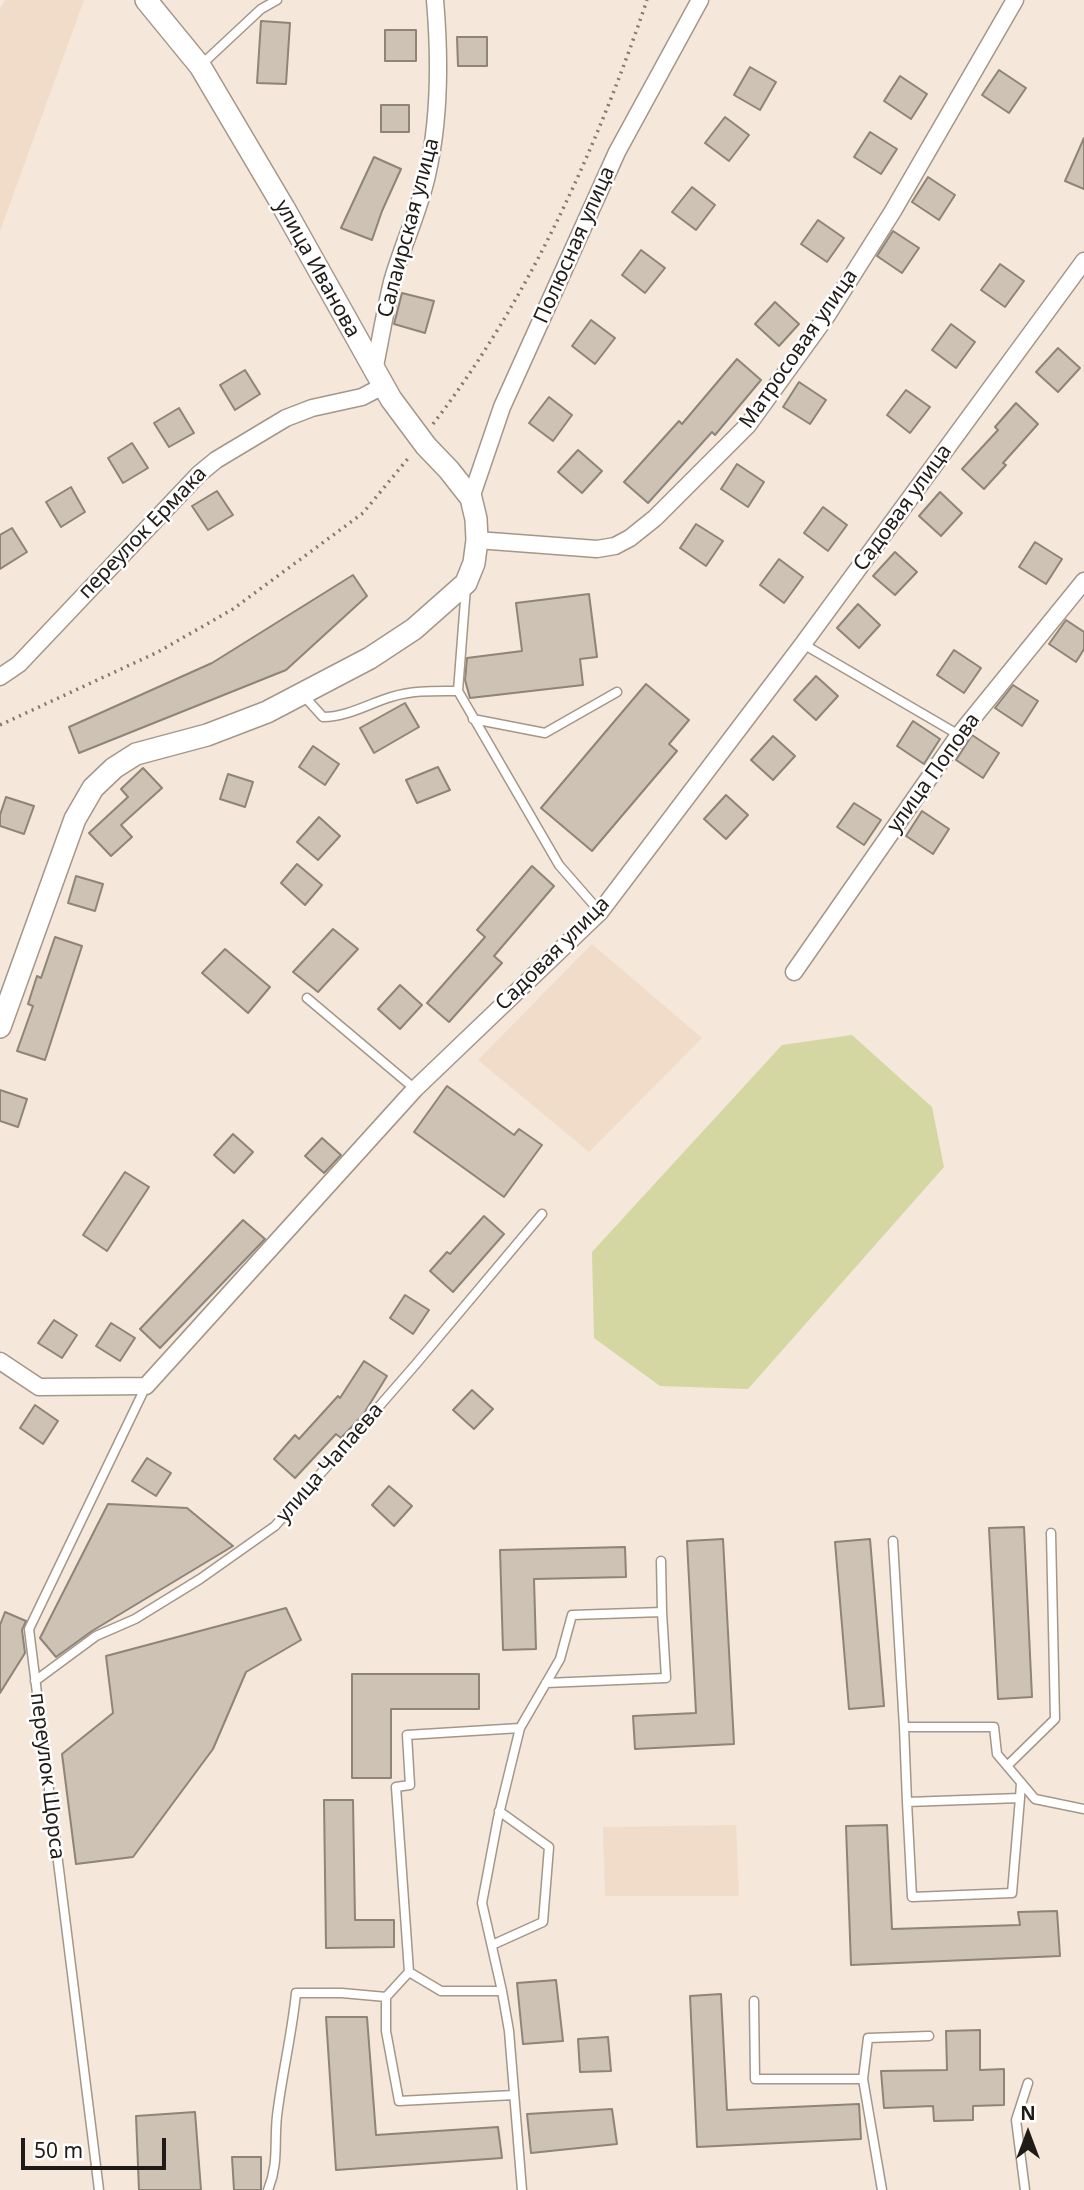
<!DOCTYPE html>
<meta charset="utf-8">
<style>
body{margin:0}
#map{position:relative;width:1084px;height:2190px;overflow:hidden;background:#f5e7d9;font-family:"Noto Sans",sans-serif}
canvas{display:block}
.north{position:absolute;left:993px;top:2099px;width:70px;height:70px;-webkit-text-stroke:5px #fff;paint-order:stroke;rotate:0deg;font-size:19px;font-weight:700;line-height:28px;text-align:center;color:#201b16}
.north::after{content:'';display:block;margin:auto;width:24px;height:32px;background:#201b16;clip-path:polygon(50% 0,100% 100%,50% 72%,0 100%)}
.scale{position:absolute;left:21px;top:2138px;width:145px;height:32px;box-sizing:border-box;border:4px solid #201b16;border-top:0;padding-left:9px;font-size:21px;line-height:24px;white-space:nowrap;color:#201b16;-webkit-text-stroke:5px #fff;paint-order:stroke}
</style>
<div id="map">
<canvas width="1084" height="2190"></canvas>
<div class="north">N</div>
<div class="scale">50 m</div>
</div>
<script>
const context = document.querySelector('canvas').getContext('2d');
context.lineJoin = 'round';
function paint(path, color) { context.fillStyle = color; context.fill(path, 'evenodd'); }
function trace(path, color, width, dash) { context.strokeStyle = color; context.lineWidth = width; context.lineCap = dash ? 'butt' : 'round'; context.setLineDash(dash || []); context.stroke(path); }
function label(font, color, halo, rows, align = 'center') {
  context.font = font + ' "Noto Sans",sans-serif'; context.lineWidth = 5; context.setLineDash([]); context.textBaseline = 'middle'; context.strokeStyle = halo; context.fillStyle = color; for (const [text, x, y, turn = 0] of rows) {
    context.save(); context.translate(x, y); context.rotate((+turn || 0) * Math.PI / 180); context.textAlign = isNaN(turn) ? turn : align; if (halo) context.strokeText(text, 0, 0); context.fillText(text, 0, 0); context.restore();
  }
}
paint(new Path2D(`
 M5,0H84L0,231V9Z
 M592,944L702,1038L589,1152L478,1060Z
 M736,1825L739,1896H605L603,1827Z`), '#f0dcc9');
paint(new Path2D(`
 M852,1035L932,1107L944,1167L748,1389L660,1386L594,1338L592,1252L782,1045Z`), '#d4d7a1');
const building = new Path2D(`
 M261,21L290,23L286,84L257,83Z
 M385,30H416V61H385Z
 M457,37H487V66H458Z
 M750,67L776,82L760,110L734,95Z
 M999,70L1026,88L1009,113L982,95Z
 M900,76L927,94L911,119L884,101Z
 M381,105H409V132H381Z
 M725,117L749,135L729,161L705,143Z
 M870,132L897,149L881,174L854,157Z
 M1084,138V189L1065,181Z
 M374,157L401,169L382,211L372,240L341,228Z
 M928,177L955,195L939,220L912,202Z
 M692,187L715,205L696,230L672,212Z
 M818,220L844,238L827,262L801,244Z
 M893,231L919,248L902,273L877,256Z
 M641,250L665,268L645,293L622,275Z
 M1000,264L1024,281L1005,307L981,290Z
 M402,293L434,301L425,333L394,324Z
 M775,302L799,324L779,346L755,324Z
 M591,320L615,338L595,364L572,346Z
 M951,324L975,342L956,368L932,350Z
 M1058,348L1080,368L1058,392L1036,372Z
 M737,359L761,380L715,435L712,432L648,503L624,482L679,421L682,424Z
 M245,370L260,394L235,410L220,385Z
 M799,382L826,400L810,424L783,407Z
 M906,390L930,407L910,433L887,415Z
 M549,397L572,415L553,441L529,423Z
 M1016,403L1038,424L1003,463L1006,465L984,489L962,469L998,430L995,427Z
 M179,408L194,433L169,447L154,423Z
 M132,443L148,468L123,483L108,458Z
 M578,450L602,471L582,493L558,472Z
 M737,464L764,482L748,507L721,489Z
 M71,487L85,512L61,527L46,502Z
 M217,491L233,515L208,530L192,506Z
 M940,492L962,513L941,536L919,516Z
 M823,507L847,525L828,551L804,533Z
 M696,524L723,541L706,566L680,548Z
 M12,528L27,552L0,569V535Z
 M1035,542L1062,559L1046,584L1019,567Z
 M895,552L917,572L895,595L873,576Z
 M779,559L803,577L784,603L760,585Z
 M353,575L367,596L286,670L79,753L69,727L212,663Z
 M589,594L597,657L580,659L583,685L470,698L465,680L467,658L522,651L516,603Z
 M858,604L880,625L859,648L837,628Z
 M1066,620L1084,632V649L1076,662L1049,644Z
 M954,650L981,668L964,693L937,675Z
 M816,676L838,696L816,720L794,700Z
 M646,684L689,720L669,744L677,751L592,851L541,808Z
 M1013,685L1038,701L1022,726L995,708Z
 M405,703L419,727L374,753L360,728Z
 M913,721L940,739L924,764L897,746Z
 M972,735L999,753L983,778L956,760Z
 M773,736L795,756L773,780L751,760Z
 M313,746L339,764L325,785L299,767Z
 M438,767L450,790L417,803L406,780Z
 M143,768L162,788L121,825L132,837L111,856L89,833L128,797L121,789Z
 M228,774L253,782L245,807L220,799Z
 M726,795L748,815L726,839L704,819Z
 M6,797L34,806L24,834L0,826V815Z
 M854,803L881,820L864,845L837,827Z
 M922,811L949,829L933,854L906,836Z
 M319,817L340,836L318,860L297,842Z
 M297,864L322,885L305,905L281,883Z
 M532,866L554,886L494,956L502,963L449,1022L427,1003L485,937L477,930Z
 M76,876L103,884L95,911L68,903Z
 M333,929L358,949L318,992L293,972Z
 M55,937L82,946L45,1060L17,1051L33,1006L28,1004L37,976L41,978Z
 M225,949L270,987L248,1013L202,973Z
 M400,985L422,1005L400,1029L378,1009Z
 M447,1086L514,1135L519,1129L542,1145L504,1197L414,1132Z
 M0,1090L27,1099L18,1127L0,1121Z
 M233,1134L253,1152L234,1173L214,1155Z
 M322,1138L341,1155L324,1173L305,1156Z
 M125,1172L149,1187L107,1251L83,1235Z
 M484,1216L504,1234L453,1292L430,1271L447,1252L450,1254Z
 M243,1220L265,1239L160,1348L140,1329Z
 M405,1295L429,1310L413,1334L390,1318Z
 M54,1320L77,1335L62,1358L38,1343Z
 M111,1323L135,1338L120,1361L96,1346Z
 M364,1361L387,1376L363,1415L341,1438L336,1434L295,1478L274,1459L295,1435L299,1439L338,1396L340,1398Z
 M472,1390L493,1409L474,1429L453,1410Z
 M35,1405L58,1421L43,1444L20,1428Z
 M147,1458L171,1473L156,1496L132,1481Z
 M389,1486L412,1506L394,1526L372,1505Z
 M108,1504L187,1508L233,1546L92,1631L56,1657L40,1638Z
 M1024,1527L1032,1697L998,1699L989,1528Z
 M723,1539L734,1744L635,1749L633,1716L696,1713L687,1541Z
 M870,1539L884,1706L849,1709L835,1542Z
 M625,1547L626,1577L534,1579L536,1649L503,1650L500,1550Z
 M286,1608L301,1640L246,1672L213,1749L133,1857L76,1864L62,1754L113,1713L106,1656Z
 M5,1612L26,1621L22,1630L25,1653L0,1693V1625Z
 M352,1674H479V1709H391V1778H352Z
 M324,1800H353L355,1920H394V1947L326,1948Z
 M887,1825L892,1929L1020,1925L1018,1912L1057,1911L1060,1956L851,1965L846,1826Z
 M556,1980L563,2041L523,2044L517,1983Z
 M721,1994L727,2110L859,2104L861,2139L697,2147L690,1996Z
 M326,2017H367L376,2135L498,2127L502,2158L336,2170Z
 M980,2030V2070L1004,2069V2105L973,2106V2120L934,2121L933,2106L884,2108L881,2071L947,2070L946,2031Z
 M608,2037L611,2071L580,2072L578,2039Z
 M612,2109L617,2144L531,2153L527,2114Z
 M195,2112L201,2190H139L136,2116Z
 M232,2157H261V2190H234Z`);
paint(building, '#cdc2b3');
trace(building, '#8e8477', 2);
const service = new Path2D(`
 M200,66L261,9L277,0
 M466,587L458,691L559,865L600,912
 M803,644L959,735
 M303,695L323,717C347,717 368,704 391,697C413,690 435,691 458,691
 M473,719L545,733L617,692
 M307,998L415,1089
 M893,1541L904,1727H994L997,1754L1035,1799L1084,1809
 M35,1681L96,1636L135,1619L200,1579L275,1526L416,1364L542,1214
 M546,1683L666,1678L662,1612
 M904,1727L907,1802
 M520,1728L560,1659L572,1615L662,1612L661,1561
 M1007,1766L1055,1719L1051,1533
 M1020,1798L907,1802L912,1897L1012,1893L1020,1798L1021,1783
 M492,1945L543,1922L549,1847L499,1811
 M409,1972L386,1997V2031L399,2101L514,2095
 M502,1991L482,1903L498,1818L520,1728L407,1735L410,1785L396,1787L409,1972L441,1991H502L509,2031L522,2190
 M754,2001L755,2079H863L882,2190
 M863,2079L868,2038L929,2036
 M99,2190L29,1629L146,1386
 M268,2190C279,2163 274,2143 277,2116C282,2074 292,2034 296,1993H342L386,1997
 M1025,2190L1016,2120L1028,2083`);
const minor = new Path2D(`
 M374,371C380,342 385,311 392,282C402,246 419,212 427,175C440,119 440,58 435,0
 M471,498L502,407L617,152L700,0
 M477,540L597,549L615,546L630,538L655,518L748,425L826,317L893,211L1015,0
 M0,677L19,664L199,474L216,460L286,418L312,408L362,397L383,386
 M794,972L959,735L1084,581
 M0,1361L39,1387L146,1386L415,1089L600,912L803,644L1084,261`);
const tertiary = new Path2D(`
 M0,1027L75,819L93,788L114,768L136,754L207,735L267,712L370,658L414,629L466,583L474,563L477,540L476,519L471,498L449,470L426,446L391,399L284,208L200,66L146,0`);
trace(service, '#a4978a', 11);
trace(minor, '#a4978a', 19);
trace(tertiary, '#a4978a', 24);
trace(new Path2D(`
 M433,424C528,301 597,148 647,0
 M0,725L158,652L233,609L363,513L410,456`), '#837970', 3.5, [2, 5]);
trace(service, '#fff', 8);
trace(minor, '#fff', 16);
trace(tertiary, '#fff', 21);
label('21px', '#201b16', '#fff', [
 ["Салаирская улица",409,228,-75],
 ["Полюсная улица",575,245,-66],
 ["улица Иванова",317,269,61],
 ["Матросовая улица",799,349,-55],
 ["Садовая улица",903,508,-54],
 ["переулок Ермака",143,533,-46],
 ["улица Попова",934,773,-54],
 ["Садовая улица",553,954,-45],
 ["улица Чапаева",330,1463,-49],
 ["переулок Щорса",47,1776,83]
]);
</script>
